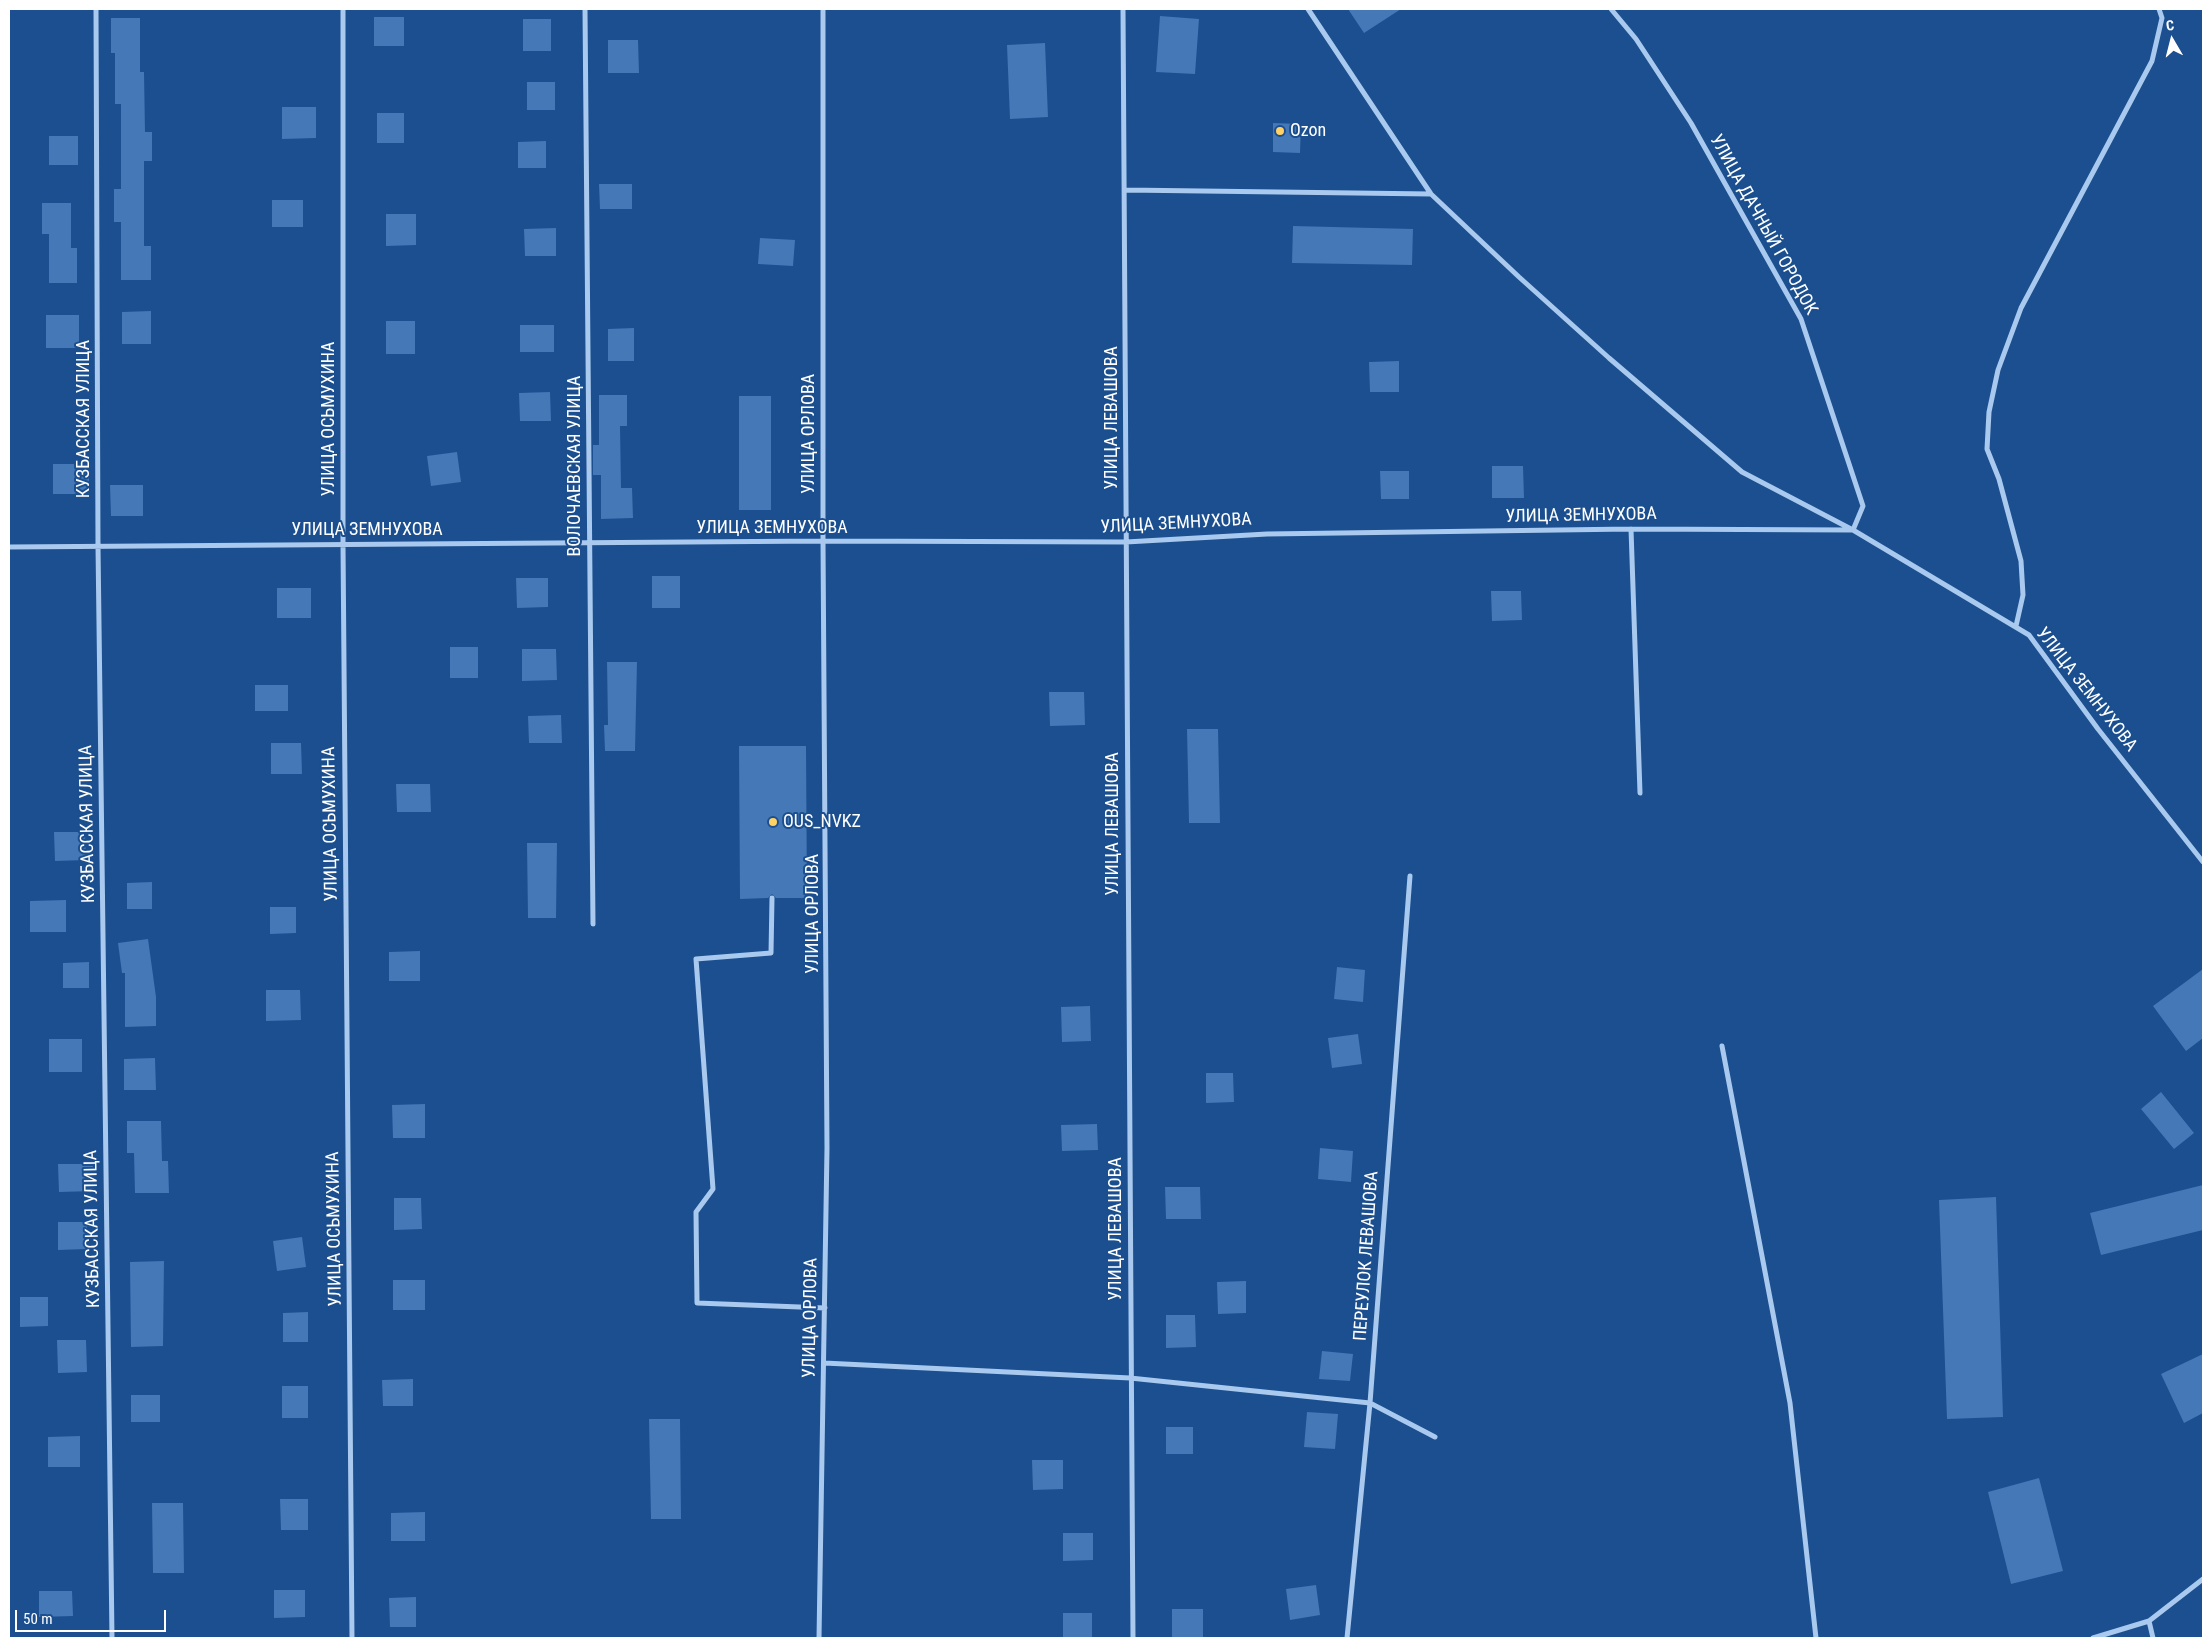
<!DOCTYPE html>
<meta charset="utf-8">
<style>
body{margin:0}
#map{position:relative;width:2212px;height:1647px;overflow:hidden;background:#1b4f8f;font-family:"Roboto Condensed",sans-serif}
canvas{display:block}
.frame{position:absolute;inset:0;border:10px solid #fff;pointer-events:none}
.north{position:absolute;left:2147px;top:15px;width:50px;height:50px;-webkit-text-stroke:4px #1b4f8f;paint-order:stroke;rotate:352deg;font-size:14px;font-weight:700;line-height:20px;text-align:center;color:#fff}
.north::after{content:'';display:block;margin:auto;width:18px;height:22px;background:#fff;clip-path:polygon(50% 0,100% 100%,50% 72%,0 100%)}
.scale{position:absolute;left:15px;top:1610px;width:151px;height:22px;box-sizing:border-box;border:2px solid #fff;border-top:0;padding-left:6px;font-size:15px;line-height:18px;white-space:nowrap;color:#fff;-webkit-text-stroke:4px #1b4f8f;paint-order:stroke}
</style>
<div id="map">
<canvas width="2212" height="1647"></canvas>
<div class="frame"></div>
<div class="north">С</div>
<div class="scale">50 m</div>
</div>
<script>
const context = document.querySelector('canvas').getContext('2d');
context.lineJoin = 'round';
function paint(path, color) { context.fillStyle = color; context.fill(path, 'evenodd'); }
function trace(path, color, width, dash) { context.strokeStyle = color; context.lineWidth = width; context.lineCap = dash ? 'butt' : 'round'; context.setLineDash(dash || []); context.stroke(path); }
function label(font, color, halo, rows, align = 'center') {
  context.font = font + ' "Roboto Condensed",sans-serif'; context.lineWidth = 4; context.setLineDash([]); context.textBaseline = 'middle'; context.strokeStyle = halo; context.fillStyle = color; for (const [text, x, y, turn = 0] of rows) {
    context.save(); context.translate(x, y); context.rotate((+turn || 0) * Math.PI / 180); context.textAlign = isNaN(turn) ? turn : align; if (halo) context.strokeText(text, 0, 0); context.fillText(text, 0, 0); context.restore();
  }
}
paint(new Path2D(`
 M1348,9H1401L1364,33Z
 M1160,16L1199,19L1195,74L1156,72Z
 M374,17H404V46H374Z
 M111,18H140V72H144L145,132H152V161H144V246H151V280H121V222H114V189H121V104H115V53H111Z
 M523,19H551V51H523Z
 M608,40H638L639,73H608Z
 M1045,43L1048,117L1010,119L1007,45Z
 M527,82H555V110H527Z
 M282,107H316V138L282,139Z
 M377,113H404V143H377Z
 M1273,123L1301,124L1300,153L1273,152Z
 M49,136H78V165H49Z
 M546,141V168H518V142Z
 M599,184H632V209H600Z
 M272,200H303V227H272Z
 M42,203H71V248H77V283H49V234H42Z
 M386,214H416V245L386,246Z
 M1293,226L1413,229L1412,265L1292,263Z
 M556,228V256H525L524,229Z
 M760,238L795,240L793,266L758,264Z
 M151,311V344H122V312Z
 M46,315H79V348H46Z
 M386,321H415V354H386Z
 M520,325H554V352H520Z
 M634,328V361H608V329Z
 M1399,361V392H1370L1369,362Z
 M550,392L551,421H520L519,393Z
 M599,395H627V426H620L621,488H632L633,518L601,519V475H593V445H599Z
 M739,396H771V510H739Z
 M457,452L461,482L431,486L427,456Z
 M53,464H89V494H53Z
 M1492,466H1523L1524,498H1492Z
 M1380,471H1409V499H1381Z
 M110,485H143V516H111Z
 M652,576H680V608H652Z
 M516,578H548V607L517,608Z
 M277,588H311V618H277Z
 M1491,591H1521L1522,620L1492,621Z
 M450,647H478V678H450Z
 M522,649H556L557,680L522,681Z
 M607,662H637L635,751H605L604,725H608Z
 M255,685H288V711H255Z
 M1049,692H1084L1085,725L1050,726Z
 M561,715L562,743H529L528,716Z
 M1187,729H1218L1220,823H1189Z
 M271,743H301L302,774H271Z
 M739,746H806L807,898H776L772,894L768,898L740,899Z
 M396,784H430L431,812H397Z
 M54,832H85L86,860L55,861Z
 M527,843H557L556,918H528Z
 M152,882V909H127V883Z
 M66,900V932H30V901Z
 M270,907H296V933L270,934Z
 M148,939L156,997V1026L125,1027V973H122L118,943Z
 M420,951V981H389V952Z
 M89,962V988H63V963Z
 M1337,967L1365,970L1363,1002L1334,999Z
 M2203,969V1038L2186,1051L2153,1006Z
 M266,990H300L301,1020L266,1021Z
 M1090,1006L1091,1041L1062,1042L1061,1007Z
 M1358,1034L1362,1064L1332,1068L1328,1038Z
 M49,1039H82V1072H49Z
 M155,1058L156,1090H124V1059Z
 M1206,1073H1233L1234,1102L1206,1103Z
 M2161,1092L2194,1133L2174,1149L2141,1109Z
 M425,1104V1138H393L392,1105Z
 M127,1121H161L162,1161H168L169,1193H135L134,1153H127Z
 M1097,1124L1098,1150L1062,1151L1061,1125Z
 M1320,1148L1353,1151L1351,1182L1318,1179Z
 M58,1164H93L94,1191L59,1192Z
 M2203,1185V1230L2101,1255L2090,1213Z
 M1165,1187H1200L1201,1219H1166Z
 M1996,1197L2003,1417L1947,1419L1939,1200Z
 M394,1198H421L422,1229L394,1230Z
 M58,1222H87V1249L58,1250Z
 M302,1237L306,1267L277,1271L273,1241Z
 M164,1261L163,1346L131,1347L130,1262Z
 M393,1280H425V1310H393Z
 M1246,1281V1313L1218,1314L1217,1282Z
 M20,1297H48V1326L20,1327Z
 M308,1312V1342H283V1313Z
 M1166,1315H1195L1196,1347L1166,1348Z
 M57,1340H86L87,1372L58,1373Z
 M1322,1351L1353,1354L1350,1381L1319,1379Z
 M2203,1354V1413L2184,1423L2161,1374Z
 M413,1379V1406H383L382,1380Z
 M282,1386H308V1418H282Z
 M131,1395H160V1422H131Z
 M1307,1412L1338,1414L1335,1449L1304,1447Z
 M649,1419H680L681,1519H651Z
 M1166,1427H1193V1454H1166Z
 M80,1436V1467H48V1437Z
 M1032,1460H1063V1489L1033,1490Z
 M2039,1478L2063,1571L2011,1584L1988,1492Z
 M280,1499H308V1530H281Z
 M152,1503H183L184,1573H153Z
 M425,1512V1541H391V1513Z
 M1063,1533H1093V1560L1063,1561Z
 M1316,1585L1320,1615L1290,1620L1286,1589Z
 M274,1590H305V1617L274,1618Z
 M39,1591H72L73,1616L39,1617Z
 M416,1597V1627H390L389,1598Z
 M1172,1609H1203V1638H1172Z
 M1063,1613H1092V1638H1063Z`), '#4478b7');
trace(new Path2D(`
 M96,9L98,546L112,1638
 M343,9V544L352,1638
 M585,9L593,924
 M1123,9L1133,1638
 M1308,9L1431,194L1519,277L1609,358L1742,472L1853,530L1863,506L1801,319L1691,123L1636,39L1611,9
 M1126,190L1431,194
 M1631,529L1640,793
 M9,547L823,541L1126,542L1267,534L1631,529L1853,530L2029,635L2098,729L2203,862
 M2016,626L2023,595L2021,561L1999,479L1987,449L1989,412L1998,370L2021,308L2152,61L2162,18L2159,9
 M772,898L771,953L696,959L713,1189L696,1212L697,1303L825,1308
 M1722,1046L1790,1403L1816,1638
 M824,1363L1130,1378L1370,1403L1435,1437
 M2149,1621L2153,1638
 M819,1638L827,1148L823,541V9
 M1347,1638L1370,1403L1410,876
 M2093,1638L2149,1621L2203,1579`), '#a9c9ee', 5);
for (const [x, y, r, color] of [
 [1280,131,5,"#ffd166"],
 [773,822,5,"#ffd166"]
]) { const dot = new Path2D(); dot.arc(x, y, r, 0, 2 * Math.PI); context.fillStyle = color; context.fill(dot); trace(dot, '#1b4f8f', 2); }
label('18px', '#fff', '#1b4f8f', [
 ["Ozon",1290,131],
 ["OUS_NVKZ",783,822]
], 'left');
label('18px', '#fff', '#1b4f8f', [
 ["УЛИЦА ДАЧНЫЙ ГОРОДОК",1763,225,61],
 ["УЛИЦА ЛЕВАШОВА",1112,418,-90],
 ["КУЗБАССКАЯ УЛИЦА",84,419,-90],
 ["УЛИЦА ОСЬМУХИНА",329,419,-90],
 ["УЛИЦА ОРЛОВА",809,434,-90],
 ["ВОЛОЧАЕВСКАЯ УЛИЦА",575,466,-90],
 ["УЛИЦА ЗЕМНУХОВА",1581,516,-1],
 ["УЛИЦА ЗЕМНУХОВА",1176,524,-3],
 ["УЛИЦА ЗЕМНУХОВА",772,528],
 ["УЛИЦА ЗЕМНУХОВА",367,530],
 ["УЛИЦА ЗЕМНУХОВА",2086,690,52],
 ["КУЗБАССКАЯ УЛИЦА",88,824,-91],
 ["УЛИЦА ОСЬМУХИНА",331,824,-91],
 ["УЛИЦА ЛЕВАШОВА",1113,824,-90],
 ["УЛИЦА ОРЛОВА",813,914,-90],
 ["КУЗБАССКАЯ УЛИЦА",93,1229,-91],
 ["УЛИЦА ОСЬМУХИНА",335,1229,-91],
 ["УЛИЦА ЛЕВАШОВА",1116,1229,-90],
 ["ПЕРЕУЛОК ЛЕВАШОВА",1367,1256,-86],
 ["УЛИЦА ОРЛОВА",811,1318,-89]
]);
</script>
